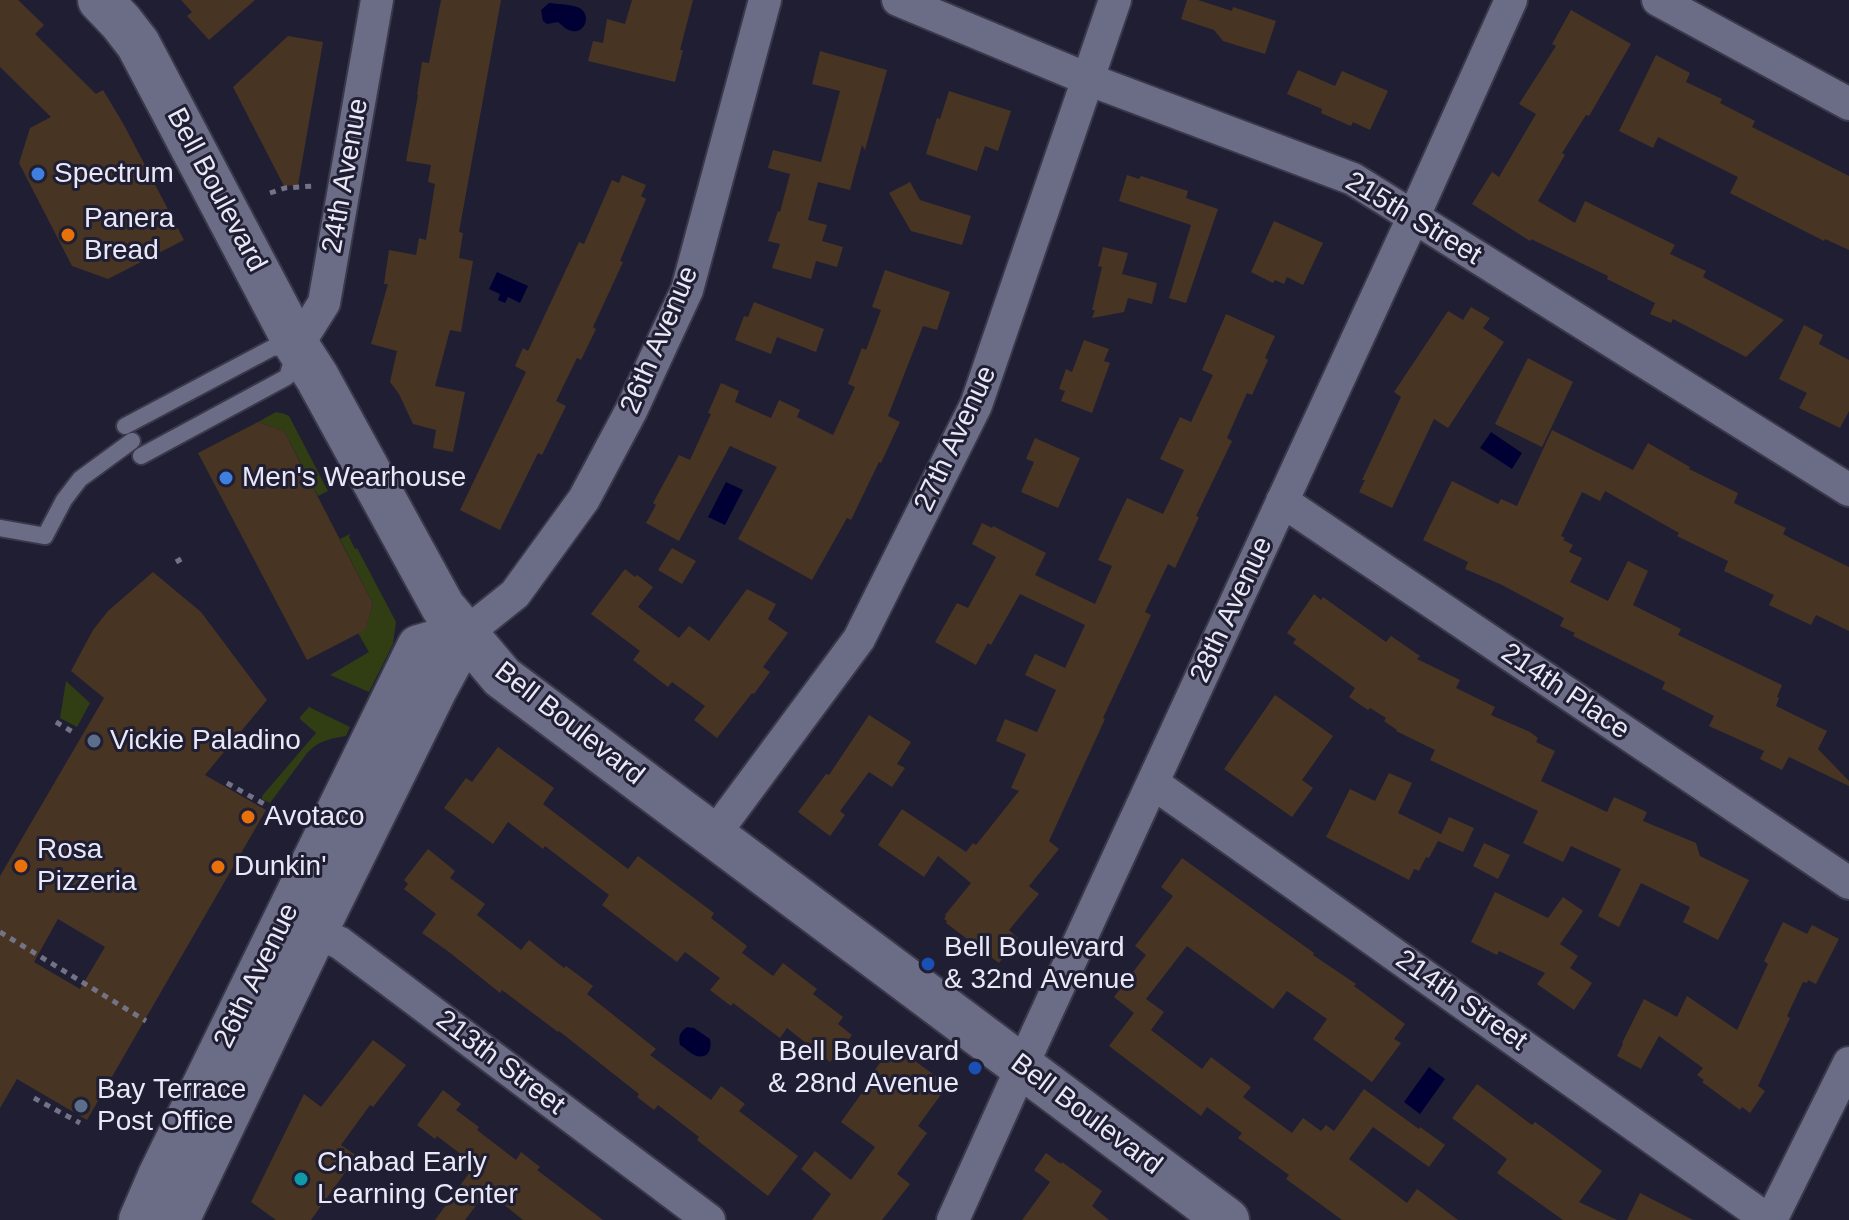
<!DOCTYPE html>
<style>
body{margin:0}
canvas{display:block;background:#1f1e33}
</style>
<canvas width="1849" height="1220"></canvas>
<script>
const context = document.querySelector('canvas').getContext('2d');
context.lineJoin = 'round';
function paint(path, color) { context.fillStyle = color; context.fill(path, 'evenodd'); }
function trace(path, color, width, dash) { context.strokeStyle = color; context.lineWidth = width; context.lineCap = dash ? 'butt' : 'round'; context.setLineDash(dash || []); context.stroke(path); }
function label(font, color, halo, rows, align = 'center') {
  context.font = font + ' Arial,sans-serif'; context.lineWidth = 6; context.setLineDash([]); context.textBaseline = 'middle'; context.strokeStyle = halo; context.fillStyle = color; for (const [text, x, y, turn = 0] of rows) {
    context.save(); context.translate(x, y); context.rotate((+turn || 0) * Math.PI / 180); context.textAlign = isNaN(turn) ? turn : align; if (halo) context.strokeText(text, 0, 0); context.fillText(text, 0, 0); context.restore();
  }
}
paint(new Path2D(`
 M276,412L285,414L289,416L328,491L318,496L284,431L258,422Z
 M350,534L349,537L355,549L357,548L396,622L393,644L369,692L330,675L369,652L358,633L365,629L373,604L340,539Z
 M66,681L90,703L77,727L60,718Z
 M309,707L350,727L346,736C330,739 320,740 308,752L270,803L262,799V796L316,733L300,719V717Z`), '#313d13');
paint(new Path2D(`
 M549,3C558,4 568,4 577,7C593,12 586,37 569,30C565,29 562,25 558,22L547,24L543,21L541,10Z
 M497,272L528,286L520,303L508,297L505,303L498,300L500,294L489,289Z
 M1491,432L1522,453L1512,469L1480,448Z
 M726,482L743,490L725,525L708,517Z
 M687,1027L694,1028L710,1039C712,1048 709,1059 697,1056C692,1055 685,1048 680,1045C678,1036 680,1032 687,1027Z
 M1429,1067L1445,1079L1420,1114L1404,1102Z`), '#000034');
paint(new Path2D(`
 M0,0H18L44,25L35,34L96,94L103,90L124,125L184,240L108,279L72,266L19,163L30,128L51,117L0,67Z
 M181,0H255L209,40L187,16L192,12Z
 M441,0H501L459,232L463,233L459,258L473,261L461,332L450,330L435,386L465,392L453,452L433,448L436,430L413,424L399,394L390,382L397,351L371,344L388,284H384L389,250L416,255L419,238L426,240L435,184L428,182L431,165L406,161L418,95H417L422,62L429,63Z
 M632,0H693L680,50H683L675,82L588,61L593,41L603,43L607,19L625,24Z
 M1187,0H1198L1232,11L1233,7L1276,21L1265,54L1223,41L1214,30L1181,19Z
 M1571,10L1631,44L1589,116L1586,115L1562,153L1565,155L1538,201L1575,223L1585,201L1675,245L1670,254L1706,271L1703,277L1784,320L1746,357L1673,319L1671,323L1650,314L1655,303L1607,279L1608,276L1531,239L1530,241L1472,204L1492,172L1499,177L1536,114L1519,104L1556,46L1552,44Z
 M288,36L323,42L298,185L284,186L233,87Z
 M820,51L887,70L865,150L862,145L850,190L818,182L808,220L827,225L822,241L843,247L837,267L816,261L811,279L772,268L780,244L768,241L778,211L780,212L790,174L768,168L773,150L821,162L840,91L812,84Z
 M1656,55L1690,73L1686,82L1722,99L1720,103L1755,121L1752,127L1849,176V250L1825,239L1824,241L1730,193L1738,177L1658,137L1653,148L1619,131Z
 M1298,70L1335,86L1342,71L1388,91L1370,130L1353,122L1351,126L1321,113L1322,109L1287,94Z
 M949,91L1011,111L998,151L985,146L977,171L926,154L937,118L940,119Z
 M622,175L646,185L641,196L646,199L620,261L623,262L593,327L596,329L581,360L577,358L556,401L566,406L542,455L538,453L500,530L460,510L526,372L515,366L523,348L528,351L579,242L584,244L612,180L619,183Z
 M1127,175L1139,179L1141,176L1188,191L1186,198L1218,209L1186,303L1169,298L1191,225L1119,201Z
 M910,182L920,200L971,216L962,245L911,231L889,193Z
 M1274,221L1323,243L1303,285L1287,277L1284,284L1275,280L1273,283L1251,272Z
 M1103,247L1128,253L1122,274L1157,283L1152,304L1128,298L1124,312L1092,318L1095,310H1092L1102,267L1098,266Z
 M885,270L950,292L937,330L923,326L888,416L900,422L881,463L879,462L851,520L847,518L812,580L738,539L777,467L730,446L679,541L646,523L656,505L653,503L679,455L690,460L711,414L708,413L721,383L739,391L735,402L771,418L779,400L800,410L797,417L833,435L855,387L848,384L862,348L866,350L881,310L872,307Z
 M754,302L824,329L816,352L777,337L771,354L735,340L744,316L748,317Z
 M1471,307L1490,318L1483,328L1504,342L1448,428L1434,419L1392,508L1359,492L1365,480H1362L1401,397L1394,392L1448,311L1463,320Z
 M1226,314L1275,336L1265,358L1268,360L1252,395L1247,393L1227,438L1232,441L1196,516L1199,517L1175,568L1168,564L1145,612L1151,615L1103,718L1105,719L1049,841L1059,849L1029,886L1039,894L1009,930L1018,938L999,963L946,923L947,921L944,919L946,916L945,915L971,883L938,856L924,877L878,845L902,809L966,852L973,843L976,845L1019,791L1011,788L1026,754L996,741L1005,719L1037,732L1056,690L1025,675L1035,654L1065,668L1085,625L1020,594L991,645L988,643L976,665L935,642L957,603L968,608L996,557L972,544L982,523L992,528L993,526L1046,553L1035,575L1095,604L1112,566L1098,560L1127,498L1163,514L1184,470L1160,459L1180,417L1191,422L1213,375L1202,370Z
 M1804,325L1823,335L1819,344L1849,360V411L1840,428L1799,408L1807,393L1779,379Z
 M1084,340L1109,349L1104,361L1110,363L1092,413L1061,401L1065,391L1059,389L1066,369L1072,372Z
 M1528,358L1573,382L1542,447L1495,424Z
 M258,422L284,431L373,604L365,630L307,660L198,453Z
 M1552,430L1633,470L1648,443L1690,467L1689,469L1738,493L1734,503L1786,528L1783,534L1792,539L1849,567V631L1816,615L1811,625L1769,605L1774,595L1724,571L1728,561L1677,536L1679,533L1605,491L1600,501L1582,492L1561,536L1565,538L1563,540L1573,545L1569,552L1582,558L1570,582L1608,601L1628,561L1648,571L1633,605L1681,629L1678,635L1782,685L1777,697L1779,698L1776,706L1827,731L1818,749L1849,781V786L1789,757L1782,770L1760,759L1764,751L1709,726L1714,716L1662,689L1665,682L1573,636L1575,633L1560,626L1564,618L1500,584L1465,569L1468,562L1423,540L1452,481L1498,504L1501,499L1517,506Z
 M1035,438L1080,458L1058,508L1021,492L1034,462L1026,459Z
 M672,548L696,561L682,584L658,570Z
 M625,569L635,577L637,575L653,587L638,607L679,638L689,626L709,641L747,589L776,604L768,619L788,633L763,667L770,672L754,694L752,693L717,738L694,720L705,706L672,682L668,687L633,660L640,651L591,614Z
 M153,572L201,612L267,700L205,775L266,810L87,1120L17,1079L0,1108V876L104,698L71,671L93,630L108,611ZM58,919L105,947L80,989L34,962Z
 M1314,594L1321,600L1323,597L1386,642L1391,636L1420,656L1417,659L1460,680L1456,688L1495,707L1491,715L1530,732L1538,738L1536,742L1555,751L1541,781L1607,812L1614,797L1647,812L1643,821L1696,843L1700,856L1749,880L1718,940L1683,922L1690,907L1641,883L1619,927L1598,916L1621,869L1571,846L1563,862L1523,843L1538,811L1430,760L1435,750L1396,731L1397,730L1384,721L1386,718L1370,708L1368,710L1349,697L1355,688L1293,643L1296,639L1287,633Z
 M1275,695L1333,736L1302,780L1313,788L1292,817L1224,769Z
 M869,715L911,742L897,764L905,768L892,787L869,772L840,811L845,815L830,836L798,812L826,774L829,775Z
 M498,747L554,788L543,804L628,869L638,856L714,913L711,918L747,946L742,953L773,976L783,963L817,989L813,994L843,1017L838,1024L852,1035L830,1062L787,1028L780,1038L733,1003L731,1006L710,990L720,978L685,952L677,962L649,941L602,905L609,895L545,846L543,849L508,822L493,844L444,808L466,778L472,782Z
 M1389,773L1412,783L1398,813L1441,834L1449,817L1474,828L1463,852L1438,841L1429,858L1426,857L1419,871L1414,869L1409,880L1326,837L1350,789L1375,801Z
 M1484,843L1510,855L1498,879L1473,866Z
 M428,849L455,871L450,878L485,904L477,915L521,950L529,940L564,968L566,966L593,986L587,994L656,1049L650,1055L711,1100L721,1086L745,1104L739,1111L798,1156L768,1196L697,1140L699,1137L658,1105L654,1110L637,1097L639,1094L559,1031L558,1032L502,990L500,993L449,952L422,933L436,914L404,889L408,884L404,880Z
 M1182,858L1314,953L1313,955L1356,984L1354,986L1405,1024L1394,1039L1401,1043L1372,1082L1313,1039L1327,1019L1287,991L1273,1009L1187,946L1146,999L1164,1012L1151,1030L1202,1069L1211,1057L1232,1073L1251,1087L1243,1097L1292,1133L1303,1118L1321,1131L1326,1125L1334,1131L1364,1089L1419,1129L1420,1127L1445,1145L1429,1167L1373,1127L1349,1159L1407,1203L1417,1189L1458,1220H1342L1286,1179L1289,1175L1238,1138L1242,1133L1207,1107L1201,1116L1109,1046L1134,1013L1114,997L1146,955L1135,946L1173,896L1161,887Z
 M1495,892L1548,918L1563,897L1583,911L1560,944L1578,956L1570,968L1592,983L1574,1010L1537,984L1545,973L1499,951L1497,955L1471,942Z
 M1783,922L1807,934L1812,925L1839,939L1816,984L1808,980L1807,983L1803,982L1787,1016L1790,1018L1758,1086L1765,1091L1750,1113L1742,1107L1740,1110L1702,1082L1704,1080L1697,1075L1703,1068L1659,1036L1641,1069L1617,1056L1623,1044L1622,1043L1644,999L1677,1017L1687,996L1737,1030L1768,964L1764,961Z
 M373,1040L406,1065L373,1107L370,1105L341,1145L357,1156L311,1220H276L251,1202L304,1094L321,1107Z
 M893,1045L948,1085L918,1126L927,1133L897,1174L910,1184L882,1220H812L831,1194L801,1169L815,1151L851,1180L875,1147L841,1122L874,1076L872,1074Z
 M1477,1084L1532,1125L1535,1122L1602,1171L1579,1202L1617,1220H1563L1497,1173L1507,1159L1452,1118Z
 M443,1090L461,1104L456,1110L479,1127L477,1130L516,1160L521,1152L540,1167L537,1170L603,1220H523L487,1191L465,1220H435L475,1165L437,1136L435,1139L417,1125Z
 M1046,1153L1061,1164L1062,1162L1102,1191L1092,1206L1109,1220H1022L1050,1182L1034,1170Z
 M1640,1193L1693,1220H1627Z`), '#473423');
const lane = new Path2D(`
 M125,426L272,348L297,346L287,377L141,456
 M0,528L45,536L64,500L80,479L132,441`);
const street = new Path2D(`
 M898,0L1090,80L1353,179L1849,490
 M1658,0L1849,104
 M297,346L324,303L377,0
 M1282,501L1849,883
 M465,634L515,594L584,499L631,411L687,290L765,0
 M1153,783L1768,1220
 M713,836L859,639L976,405L1115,0
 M297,924L340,943L709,1220
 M953,1220L1033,1042L1413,218L1511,0
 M1771,1220L1849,1063`);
const secondary = new Path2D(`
 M100,0L121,22L138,44L297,346L317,377L443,607L502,677L1227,1220
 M141,1220L160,1176L419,647L465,634
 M177,1220L315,932L435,689L465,634`);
trace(lane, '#3a384b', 20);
trace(street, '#3a384b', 36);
trace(secondary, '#3a384b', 48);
trace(new Path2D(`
 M270,193L285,188L314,186
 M176,562L183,558
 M56,722L76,734
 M227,783L273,809
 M0,932L146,1021
 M34,1098L80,1123`), '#747386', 5, [6, 6]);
trace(lane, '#6b6c85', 16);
trace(street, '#6b6c85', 32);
trace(secondary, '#6b6c85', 44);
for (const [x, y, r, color] of [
 [38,174,8,"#3f7fe0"],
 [68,235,8,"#e8710a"],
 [226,478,8,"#3f7fe0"],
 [94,741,8,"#5c6f8a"],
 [248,817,8,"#e8710a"],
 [21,866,8,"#e8710a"],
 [218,867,8,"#e8710a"],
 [928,964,8,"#1a4fb4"],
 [975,1068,8,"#1a4fb4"],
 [81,1106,8,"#5c6f8a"],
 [301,1179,8,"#0f9aa8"]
]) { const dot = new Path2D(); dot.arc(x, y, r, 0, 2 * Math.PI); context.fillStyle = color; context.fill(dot); trace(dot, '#1f1e33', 3); }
label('28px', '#e8e8f7', '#1f1e33', [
 ["Spectrum",54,174],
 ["Panera",84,219],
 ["Bread",84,251],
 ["Men's Wearhouse",242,478],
 ["Vickie Paladino",110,741],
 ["Avotaco",264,817],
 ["Rosa",37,850],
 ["Pizzeria",37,882],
 ["Dunkin'",234,867],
 ["Bell Boulevard",944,948],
 ["& 32nd Avenue",944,980],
 ["Bell Boulevard",959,1052,"right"],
 ["& 28nd Avenue",959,1084,"right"],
 ["Bay Terrace",97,1090],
 ["Post Office",97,1122],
 ["Chabad Early",317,1163],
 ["Learning Center",317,1195]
], 'left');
label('28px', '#e8e8f7', '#1f1e33', [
 ["24th Avenue",346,176,-80],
 ["Bell Boulevard",216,190,62],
 ["215th Street",1413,219,31],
 ["26th Avenue",660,340,-67],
 ["27th Avenue",956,439,-65],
 ["28th Avenue",1232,610,-65],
 ["214th Place",1565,692,34],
 ["Bell Boulevard",569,724,38],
 ["26th Avenue",257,976,-64],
 ["214th Street",1461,1001,35],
 ["213th Street",500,1063,37],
 ["Bell Boulevard",1086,1115,37]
]);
</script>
